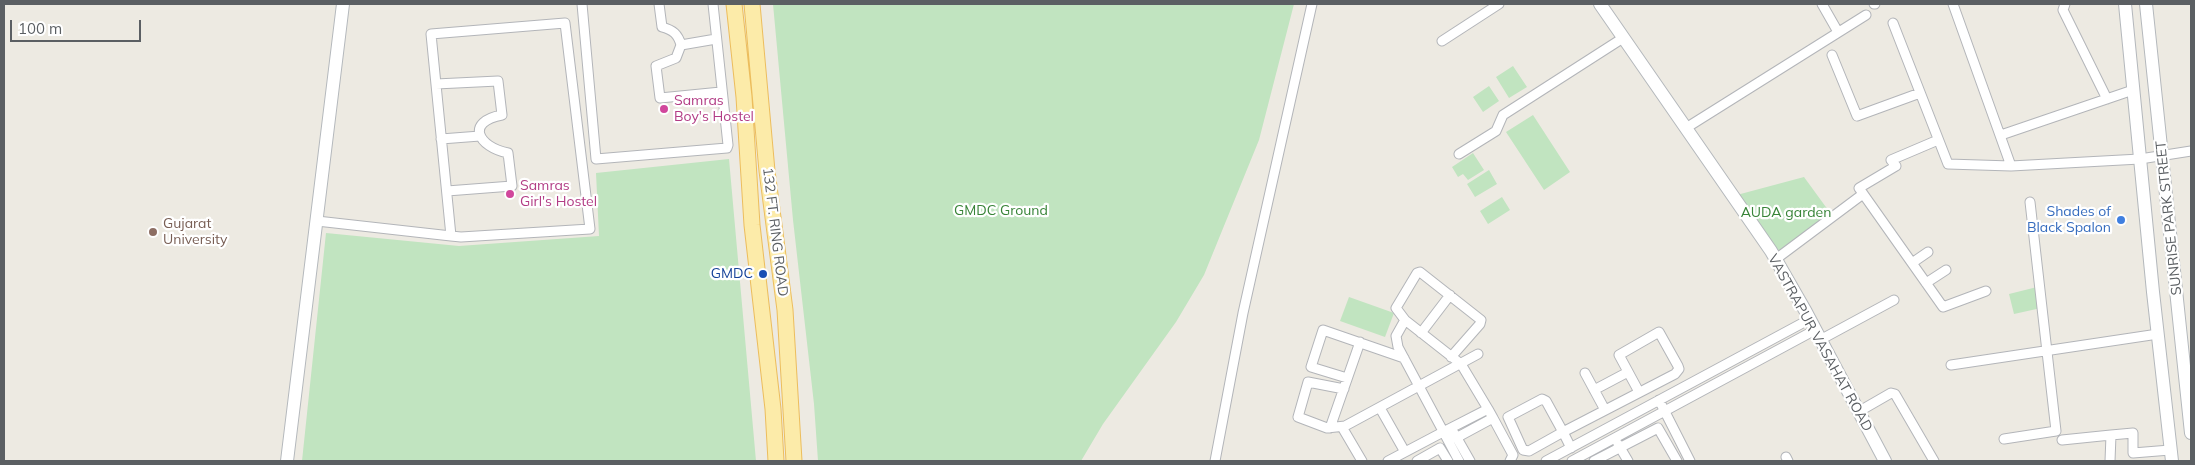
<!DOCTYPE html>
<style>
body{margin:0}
#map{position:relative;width:2195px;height:465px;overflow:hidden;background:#edeae2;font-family:Mulish,sans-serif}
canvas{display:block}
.frame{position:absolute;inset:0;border:5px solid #5b5f63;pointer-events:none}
.scale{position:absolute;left:10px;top:20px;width:131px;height:22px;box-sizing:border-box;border:2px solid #5b5f63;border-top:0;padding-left:6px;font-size:15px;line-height:18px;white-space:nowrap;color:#5b5f63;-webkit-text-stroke:4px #fff;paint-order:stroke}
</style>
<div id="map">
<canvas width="2195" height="465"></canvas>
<div class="frame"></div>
<div class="scale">100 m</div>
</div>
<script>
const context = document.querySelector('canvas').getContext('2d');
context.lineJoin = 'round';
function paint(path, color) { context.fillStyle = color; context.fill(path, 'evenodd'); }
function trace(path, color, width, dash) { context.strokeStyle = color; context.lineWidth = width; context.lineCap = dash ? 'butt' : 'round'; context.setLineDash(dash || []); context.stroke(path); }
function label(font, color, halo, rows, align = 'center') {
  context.font = font + ' Mulish,sans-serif'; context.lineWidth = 4.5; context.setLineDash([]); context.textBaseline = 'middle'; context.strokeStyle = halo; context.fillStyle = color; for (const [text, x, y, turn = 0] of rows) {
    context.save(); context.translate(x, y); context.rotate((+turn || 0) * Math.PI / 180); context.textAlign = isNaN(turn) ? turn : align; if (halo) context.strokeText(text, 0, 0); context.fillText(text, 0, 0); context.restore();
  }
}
paint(new Path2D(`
 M773,4H1294L1259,140L1204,275L1176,322L1103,424L1081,461H818L814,404L793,220Z
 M1513,66L1527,87L1509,98L1496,77Z
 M1489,86L1499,101L1483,112L1473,97Z
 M1533,115L1570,172L1544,190L1506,132Z
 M1473,153L1484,170L1468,180L1463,174L1458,177L1452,167Z
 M729,159L756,461H302L326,233L459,246L599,236L596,173Z
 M1489,170L1497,184L1475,197L1467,184Z
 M1804,177L1831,214L1783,257L1733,196Z
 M1502,197L1510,210L1488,224L1480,211Z
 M2037,287L2041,308L2014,314L2009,294Z
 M1349,297L1394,313L1385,337L1340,321Z`), '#c1e4c0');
const street = new Path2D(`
 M582,4L596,159L727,148L728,145L713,4
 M659,4L662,27C673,30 678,34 681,45L676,58L656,66L660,98L721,92
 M1822,4L1838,32
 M1874,4H1875
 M1953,4L2011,166
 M2065,4L2063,10L2107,99
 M1893,23L1948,164L2011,166L2140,159L2191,151
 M1442,41L1499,4
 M681,45L716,39
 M1832,55L1857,116L1920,93
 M436,84L498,81L502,115C465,122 478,147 508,153L512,186L447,191
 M1686,128L1866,15
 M2001,135L2133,90
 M441,139L480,136
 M1938,140L1891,160L1896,166L1859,188L1943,307L1986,291
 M1459,154L1496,131L1503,115L1623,38
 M317,221L451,236L461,237L590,229L565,23L431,34L451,236
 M1776,259L1863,194
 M1912,263L1928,252
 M1926,283L1946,270
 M1405,320L1396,308L1417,273L1420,272L1481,320L1480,324L1451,357
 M1421,333L1450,295
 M1820,340L1894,300
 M1951,365L2158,334
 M1585,373L1605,410
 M1347,378L1311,367L1323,330L1404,358
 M1344,389L1308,382L1298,417L1327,428L1345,426L1478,354
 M1594,390L1628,372
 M1659,400L1690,461
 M1380,408L1405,452
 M1858,412L1891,393L1895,394L1934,461
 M1493,418L1513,455L1510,461
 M1342,427L1362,461
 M1330,428L1360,342
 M1454,433L1470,461
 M1456,438L1493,418L1488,409
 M2004,439L2056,431L2030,202
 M2062,440L2111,435
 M1618,444L1628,461
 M1571,448L1563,432L1529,451L1523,450L1508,417L1542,399L1546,401L1563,432L1675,374L1679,369L1678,366L1659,332L1619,355L1639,392
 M1786,457L1788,461
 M1215,461L1243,313L1312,4
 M1388,461L1443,432L1488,409L1461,364L1405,320L1396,336L1398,347L1459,461
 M1417,461L1440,448L1448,461
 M1546,461L1810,319
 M1572,461L1815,330
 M1594,461L1658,428L1677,461
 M2110,461L2111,435L2133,433V453L2170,450`);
const secondary = new Path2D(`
 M1600,4L1771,251L1806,312L1885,461
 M2125,4L2153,292L2172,461
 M2146,4L2191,433
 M287,461L343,4`);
const primary = new Path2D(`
 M734,4L744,97L752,225L773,409L776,461
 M752,4L767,171L785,310L794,461`);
trace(street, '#b3b5b9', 11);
trace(secondary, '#b4b8bc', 14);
trace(primary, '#ecbd5d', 17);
trace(street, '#fff', 9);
trace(secondary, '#fff', 12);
trace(primary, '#fceba9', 15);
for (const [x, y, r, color] of [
 [664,109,5,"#d1479c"],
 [510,194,5,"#d1479c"],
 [2121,220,5,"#3f7fe0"],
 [153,232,5,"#8d6e63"],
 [763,274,5,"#1a4fb4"]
]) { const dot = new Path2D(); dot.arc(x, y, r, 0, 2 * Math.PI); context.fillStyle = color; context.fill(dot); trace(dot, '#fff', 2); }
label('14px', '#b23c85', '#fff', [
 ["Samras",674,101],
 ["Boy's Hostel",674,117],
 ["Samras",520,186],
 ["Girl's Hostel",520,202]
], 'left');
label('14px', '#388438', '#fff', [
 ["GMDC Ground",1001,211],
 ["AUDA garden",1786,213]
]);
label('14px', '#366cbe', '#fff', [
 ["Shades of",2111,212],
 ["Black Spalon",2111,228]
], 'right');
label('14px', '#5b5f63', '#fff', [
 ["SUNRISE PARK STREET",2169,218,-96],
 ["132 FT. RING ROAD",775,232,83],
 ["VASTRAPUR VASAHAT ROAD",1820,343,61]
]);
label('14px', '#785e54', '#fff', [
 ["Gujarat",163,224],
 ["University",163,240]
], 'left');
label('14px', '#164399', '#fff', [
 ["GMDC",753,274]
], 'right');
</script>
